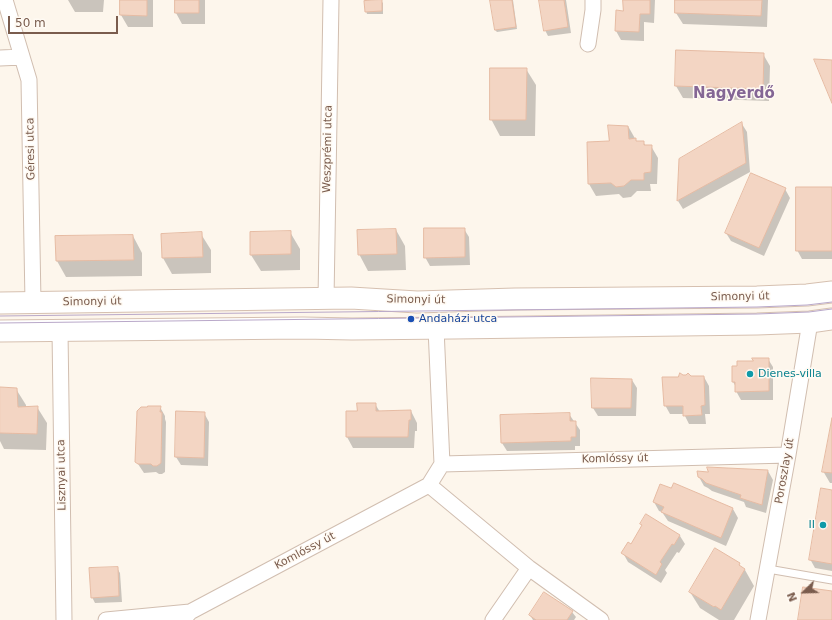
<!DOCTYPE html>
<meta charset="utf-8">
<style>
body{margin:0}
#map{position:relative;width:832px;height:620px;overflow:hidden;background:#fdf6ec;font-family:"DejaVu Sans",sans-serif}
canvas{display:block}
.north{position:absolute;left:784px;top:572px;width:40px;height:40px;-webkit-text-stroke:3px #fffaf3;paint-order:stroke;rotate:247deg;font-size:11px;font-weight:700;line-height:16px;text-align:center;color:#7a5c4d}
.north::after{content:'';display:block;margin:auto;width:14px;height:18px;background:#7a5c4d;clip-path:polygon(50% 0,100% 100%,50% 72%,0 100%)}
.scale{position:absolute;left:8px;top:16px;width:110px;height:18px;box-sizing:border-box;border:2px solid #7a5c4d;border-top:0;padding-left:5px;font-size:12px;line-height:14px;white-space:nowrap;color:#7a5c4d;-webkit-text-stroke:3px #fffaf3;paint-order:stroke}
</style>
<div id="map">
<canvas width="832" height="620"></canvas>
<div class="north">N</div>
<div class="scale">50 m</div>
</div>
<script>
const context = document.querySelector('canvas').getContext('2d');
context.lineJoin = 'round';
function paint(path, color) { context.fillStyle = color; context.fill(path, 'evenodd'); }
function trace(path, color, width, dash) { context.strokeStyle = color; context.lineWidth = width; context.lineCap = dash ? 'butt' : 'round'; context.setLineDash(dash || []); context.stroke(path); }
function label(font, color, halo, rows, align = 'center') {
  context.font = font + ' "DejaVu Sans",sans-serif'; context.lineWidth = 3; context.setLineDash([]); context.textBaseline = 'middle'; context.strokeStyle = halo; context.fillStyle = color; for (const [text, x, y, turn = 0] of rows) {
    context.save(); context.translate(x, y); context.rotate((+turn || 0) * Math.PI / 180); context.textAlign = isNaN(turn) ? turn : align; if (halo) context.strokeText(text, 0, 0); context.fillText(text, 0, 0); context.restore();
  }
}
paint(new Path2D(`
 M68,0H104L103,12H75Z
 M121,0H153V27H128L121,15Z
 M176,0H205V24H182L176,13Z
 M491,0H513L517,29L497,32L495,30Z
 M540,0H566L571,33L548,36L545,30Z
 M624,0H655L654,23L644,22V41L621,40L616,31L617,11L624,12Z
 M676,0H768L767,27L683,24L676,13Z
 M381,1L383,3V14H367L366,11Z
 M677,51L763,54L770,66L769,101L683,98L676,86Z
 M526,69L536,85L535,136H500L491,119Z
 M742,124L747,132L750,172L683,209L678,201Z
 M628,126L637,142H643L646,146H651L658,158L657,184H650L651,191H637L631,197L623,198L619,194L596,196L589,184L588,143L610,142Z
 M832,188V259H802L797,250Z
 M785,189L790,198L764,256L731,241L726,233Z
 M464,229L469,237L470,265L430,266L425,257Z
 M396,230L405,246L406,270L368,271L359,254Z
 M290,232L300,249V270L261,271L251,255Z
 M201,234L211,250V273L172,274L163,258L162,235Z
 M133,236L142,253V276L66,277L57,261Z
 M768,359L773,367V400H741L736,391V387L733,382L754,362Z
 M704,377L709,386L710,414H705L706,424H689L684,414H670L665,405Z
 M632,380L637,388L636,416H598L593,408Z
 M0,388L16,389L26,405V407H37L47,423L46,450L4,449L0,441Z
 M375,404L380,412L411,411L417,423V431H415L414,448H353L347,437Z
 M160,407L165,416V419L166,422L165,472L162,474H159L156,472L144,473L136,461L147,408Z
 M204,413L209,422L208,466L181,465L176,457Z
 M569,414L580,430V446H575V450L507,451L502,443Z
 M832,423V483H830L823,471Z
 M768,471L773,480L766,513L746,507L744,502L712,491L708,488L704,486L699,477Z
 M674,484L733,509L738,518L726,546L668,521L662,512L659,511L654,502L672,490Z
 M832,491V571L815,568L810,559Z
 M646,515L680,536L685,544L679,553L677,552L665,570L667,573L661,583L628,562L623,553L631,545L643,527L641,524Z
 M739,564L741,568L745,570L754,586L734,620H719L700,608L690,592Z
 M117,568L120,573L122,602L95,603L92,597Z
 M572,612L576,617L574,620H533L530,615Z`), '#0003');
const building = new Path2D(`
 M120,0H147V16L120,15Z
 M175,0H199V13H175Z
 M382,0V11L365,12L364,1Z
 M490,0H512L516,27L495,30Z
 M539,0H564L568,27L544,31Z
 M623,0H650V14H640L639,32L615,31L616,10L623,11Z
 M675,0H762L761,16L675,13Z
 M676,50L764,53L763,89L675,86Z
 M814,59L832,60V103Z
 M490,68H527L526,120H490Z
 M742,122L746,163L677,201L679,159Z
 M608,125L628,126L629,139L636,138V141H644V145H652L651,172L644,173V180H631L624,186L616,187L611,183L588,184L587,142L609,141Z
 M751,173L786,188L759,248L725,233Z
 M796,187H832V251H796Z
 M424,228H465V257L424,258Z
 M396,229L397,254L358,255L357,230Z
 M291,231V254L250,255V232Z
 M202,232L203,257L162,258L161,234Z
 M133,235L134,260L56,261L55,236Z
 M752,358H769V391L735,392V382H732V366H737V361H753Z
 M680,373L683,375H686L688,373L691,376H704L705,405L701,406L702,415L683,416V406H664L662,377H678Z
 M591,378L632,379L631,408H592Z
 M0,387L17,388L18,407L38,406L37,434L0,433Z
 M357,403H376V411L411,410V420H409L408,437H346V411H357Z
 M148,406H161L160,412H162L161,463L157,466H153L151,464H138L135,462L137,411L141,407H147Z
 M176,411L205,412L204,458L175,457Z
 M570,413V421H576V437H571V441L501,443L500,415Z
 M832,418V473L822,472Z
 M707,467L768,470L762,505L740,498L741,495L706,483L702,479L698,477L697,471L708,472Z
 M674,483L733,508L721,538L661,512L664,507L653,502L660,484L671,488Z
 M821,488L832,490V564L809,560Z
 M646,514L680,535L674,545L672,544L660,562L662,564L656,575L621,553L628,542L631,544L642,525L640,524Z
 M715,548L740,563L739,565L745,569L721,610L715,606L714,607L689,592Z
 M118,567L119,596L91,598L89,568Z
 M803,587L832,591V620H798Z
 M544,592L573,611L567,620H536L529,615Z`);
paint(building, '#f3d5c3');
trace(building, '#e6bba3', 1);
const lane = new Path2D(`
 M768,569L832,580`);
const street = new Path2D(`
 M5,0L29,80L33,302
 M588,44L593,10V0
 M0,58L22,57
 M326,299L331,0
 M60,331L64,620
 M442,464L788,455
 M429,485L529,568L601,620
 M429,485L442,464L436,328
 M106,620L190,612
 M183,620L190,612L429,485
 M493,620L529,568
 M758,620L788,455L810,322`);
const secondary = new Path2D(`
 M0,303L351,298L417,302L515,299L757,297L807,295L832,292
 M0,331L303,328L352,329L453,328L757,324L810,322L832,319`);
trace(lane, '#d1beb0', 9);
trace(street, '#d1beb0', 17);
trace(secondary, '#d6c0b0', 23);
trace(lane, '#fff', 7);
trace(street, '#fff', 15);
trace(secondary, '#fff', 21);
trace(new Path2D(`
 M0,316L757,307L807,305L832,302
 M0,323L757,314L809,312L832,309`), '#b9a8c9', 1);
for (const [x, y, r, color] of [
 [411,319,4,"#1a4fb4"],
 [750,374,4,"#0f9aa8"],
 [823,525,4,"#0f9aa8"]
]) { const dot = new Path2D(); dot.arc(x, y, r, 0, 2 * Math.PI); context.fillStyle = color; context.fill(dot); trace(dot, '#fffaf3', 1.5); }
label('11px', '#7a5c4d', '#fffaf3', [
 ["Géresi utca",31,149,-91],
 ["Weszprémi utca",328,149,-89],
 ["Simonyi út",740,297,-1],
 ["Simonyi út",416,300,1],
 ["Simonyi út",92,302,-1],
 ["Komlóssy út",615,459,-1],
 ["Poroszlay út",785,471,-80],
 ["Lisznyai utca",62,475,-91],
 ["Komlóssy út",305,551,-28]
]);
label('11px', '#164399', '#fffaf3', [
 ["Andaházi utca",419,319]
], 'left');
label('11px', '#0d838f', '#fffaf3', [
 ["Dienes-villa",758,374],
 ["II",815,525,"right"]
], 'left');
label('bold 15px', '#846695', '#fffaf3', [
 ["Nagyerdő",734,94]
]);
</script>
